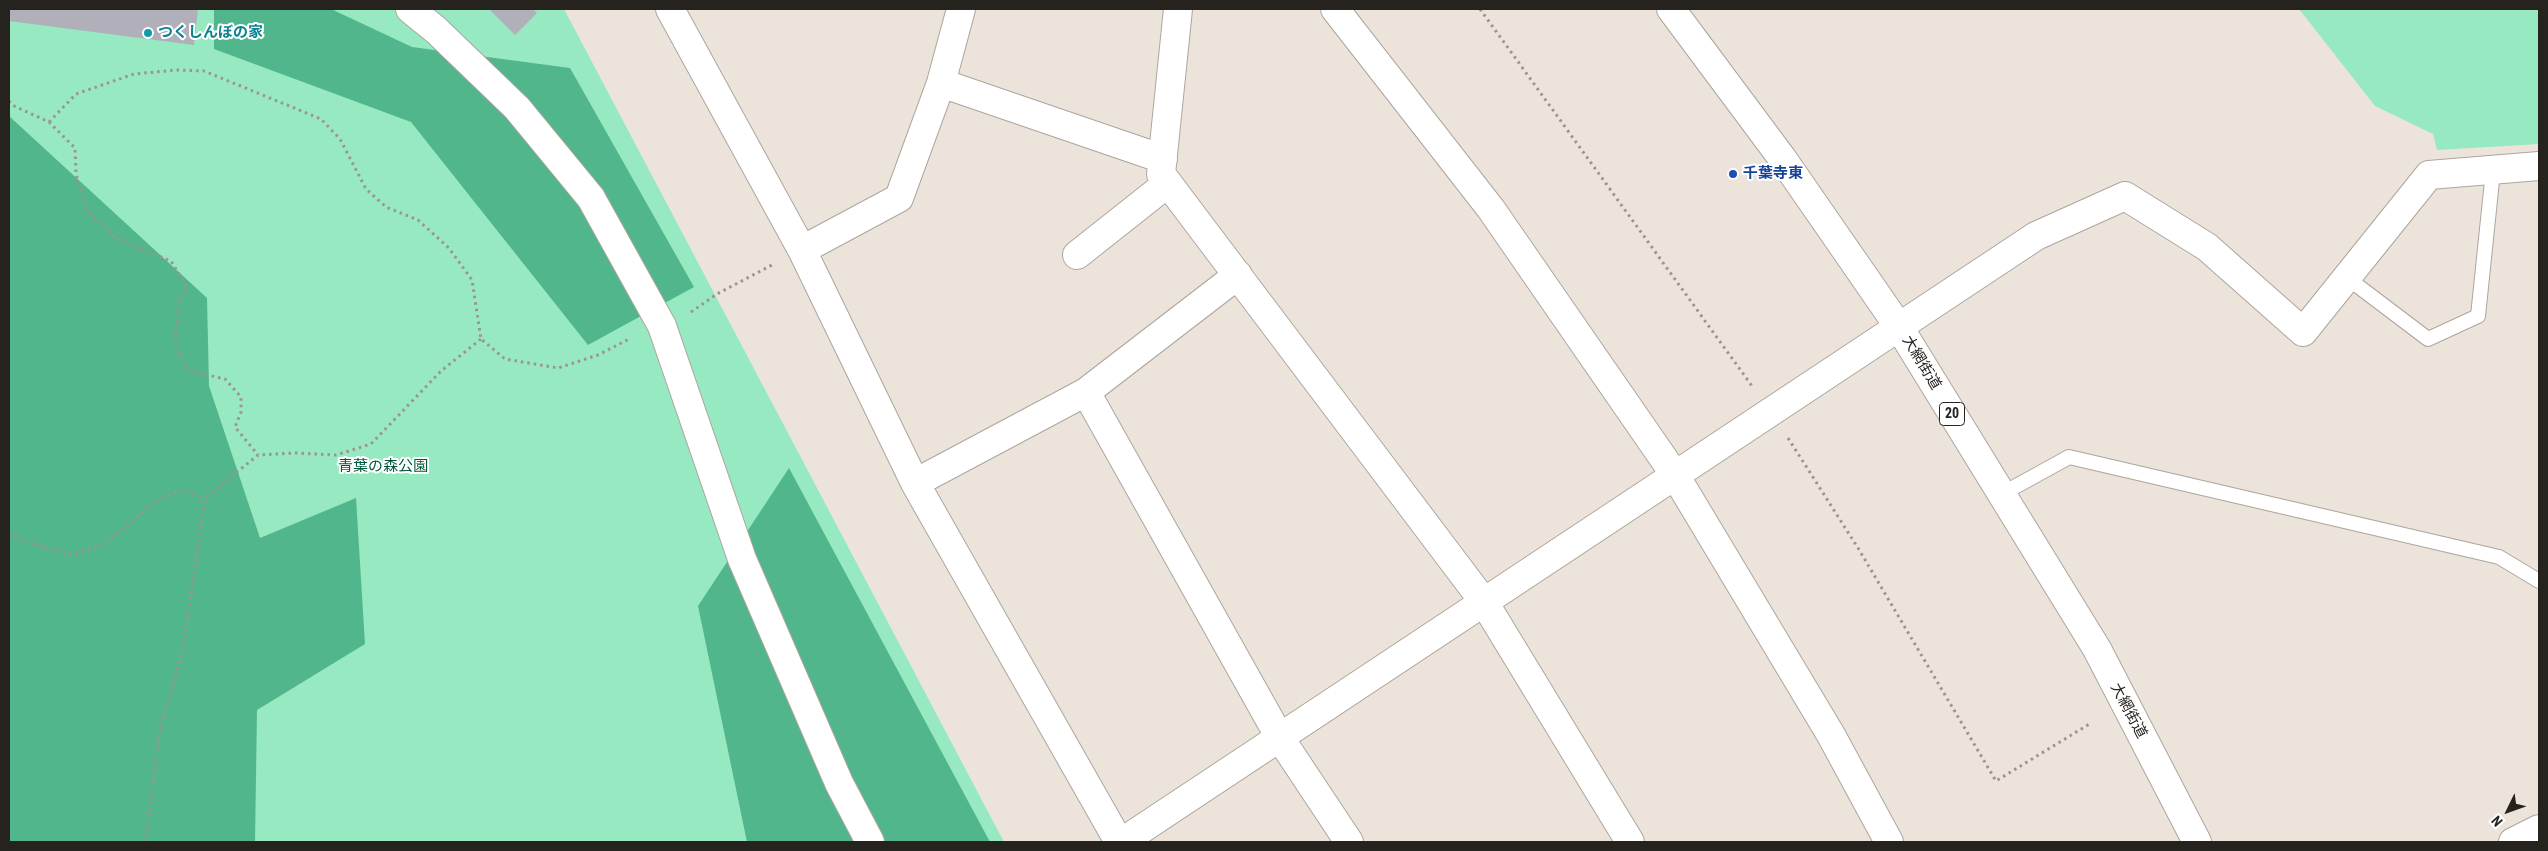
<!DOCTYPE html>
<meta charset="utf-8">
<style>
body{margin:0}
#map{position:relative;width:2548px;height:851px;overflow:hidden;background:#ece4db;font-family:"Roboto Condensed",sans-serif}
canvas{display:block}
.frame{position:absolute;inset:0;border:10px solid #26231f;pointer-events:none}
.north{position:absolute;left:2483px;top:786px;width:50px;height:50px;-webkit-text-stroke:4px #fff;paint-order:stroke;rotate:228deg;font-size:14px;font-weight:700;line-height:20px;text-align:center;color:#26231f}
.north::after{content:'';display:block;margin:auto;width:18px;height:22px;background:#26231f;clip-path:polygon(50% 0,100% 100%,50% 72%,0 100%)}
</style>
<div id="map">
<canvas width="2548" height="851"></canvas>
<div class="frame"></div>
<div class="north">N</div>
</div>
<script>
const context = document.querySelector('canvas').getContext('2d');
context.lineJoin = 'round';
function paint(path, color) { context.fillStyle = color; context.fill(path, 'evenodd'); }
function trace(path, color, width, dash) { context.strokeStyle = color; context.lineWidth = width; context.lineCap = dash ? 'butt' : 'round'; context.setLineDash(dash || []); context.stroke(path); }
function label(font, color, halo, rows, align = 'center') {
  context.font = font + ' "Roboto Condensed","Noto Sans JP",sans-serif'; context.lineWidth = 4; context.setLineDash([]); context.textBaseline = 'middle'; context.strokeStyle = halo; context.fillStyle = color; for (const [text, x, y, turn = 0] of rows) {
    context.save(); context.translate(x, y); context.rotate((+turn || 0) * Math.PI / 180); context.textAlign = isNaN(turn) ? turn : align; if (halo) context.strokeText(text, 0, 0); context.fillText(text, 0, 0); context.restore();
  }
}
paint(new Path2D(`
 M9,9H564L1004,842H9Z
 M2299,9H2539V144L2437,150L2433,134L2375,106Z`), '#96e9c1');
paint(new Path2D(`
 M214,9H331L412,47L570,68L694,287L588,345L411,122L214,49Z
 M9,116L207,298L209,386L260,538L356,498L365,644L257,710L255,842H9Z
 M789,468L990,842H747L698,606Z`), '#51b68b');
paint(new Path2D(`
 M9,9H198L194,45L9,21Z
 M489,9H533L537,13L515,35Z`), '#b1afba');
const lane = new Path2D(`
 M2346,277L2428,339L2478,316L2493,171
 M2000,495L2069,457L2499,557L2539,581`);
const street = new Path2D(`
 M410,9L436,30L517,108L591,198L662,326L742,559L839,783L870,842
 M670,9L802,250L915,483L1119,842
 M1178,9L1161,174L1484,602L1630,842
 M1335,9L1491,209L1675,475L1831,735L1889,842
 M941,83L1163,159
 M802,250L899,198L941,83L961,9
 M1077,255L1168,183
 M1086,392L1280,738L1349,842
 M915,483L1086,392L1238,275
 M1122,842L2036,236L2125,196L2207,247L2303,332L2429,175L2539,166`);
const secondary = new Path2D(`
 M2513,842L2539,829`);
const primary = new Path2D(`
 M1671,9L1782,158L1899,327L2097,649L2197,842`);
trace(lane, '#ada59d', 16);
trace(street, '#ada59d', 30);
trace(secondary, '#ada59d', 30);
trace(primary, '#ada59d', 30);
trace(new Path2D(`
 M1480,9L1752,386
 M9,101L12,105L49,122L75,148L76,174L88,212L118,239L171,261L187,287L179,300L175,343L187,370L225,379L241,397V412L235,427L258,455
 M49,122L76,94L134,74L176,70L204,71L321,119L340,139L366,189L386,207L418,220L449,248L472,280L481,339L505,359L558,368L598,355L631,338
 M691,312L717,294L772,265
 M1788,438L1858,548L1996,781L2091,723
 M9,532L23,541L72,555L98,546L121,531L154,502L180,490L205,498
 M146,842L159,734L183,649L205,498L258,455L295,453L336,455L371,444L441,371L481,339`), '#9b958e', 3, [2.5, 4]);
trace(lane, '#fff', 14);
trace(street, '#fff', 28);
trace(secondary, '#fff', 28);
trace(primary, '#fff', 28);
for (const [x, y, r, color] of [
 [148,33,5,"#0f9aa8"],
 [1733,174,5,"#1a4fb4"]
]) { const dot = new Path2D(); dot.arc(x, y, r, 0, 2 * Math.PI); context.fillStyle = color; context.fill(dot); trace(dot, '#fff', 2); }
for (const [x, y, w] of [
 [1952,414,25]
]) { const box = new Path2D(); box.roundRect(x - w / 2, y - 11.5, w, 23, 4); context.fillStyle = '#fff'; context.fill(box); trace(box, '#26231f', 1); }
label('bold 14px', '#26231f', null, [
 ["20",1952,414]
]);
label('bold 15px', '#0d838f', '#fff', [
 ["つくしんぼの家",158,33]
], 'left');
label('bold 15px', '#164399', '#fff', [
 ["千葉寺東",1743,174]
], 'left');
label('15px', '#26231f', '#fff', [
 ["大網街道",1921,363,59],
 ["大網街道",2128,711,62]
]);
label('15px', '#02573b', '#fff', [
 ["青葉の森公園",383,467]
]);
</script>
